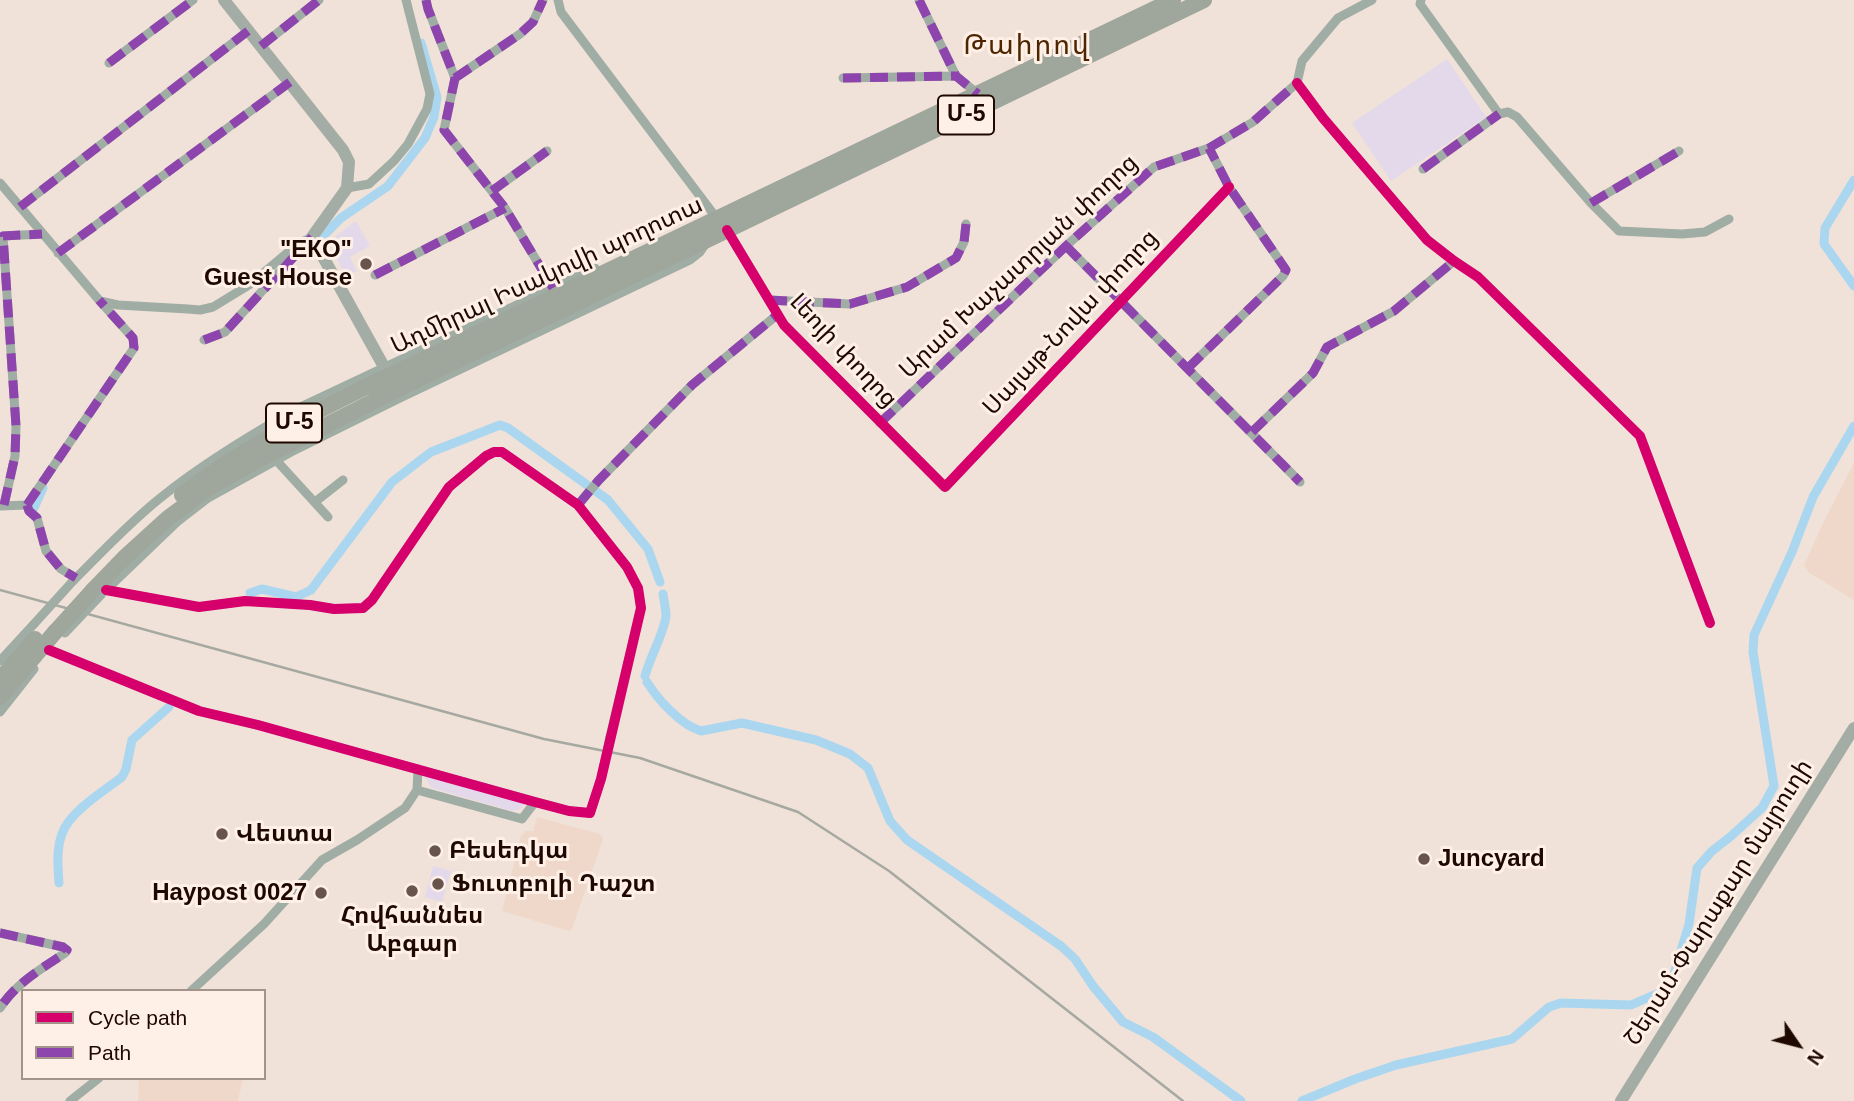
<!DOCTYPE html>
<meta charset="utf-8">
<style>
body{margin:0}
#map{position:relative;width:1854px;height:1101px;overflow:hidden;background:#f0e2d8;font-family:Arial,sans-serif}
canvas{display:block}
.legend{position:absolute;left:21px;top:989px;width:245px;height:91px;box-sizing:border-box;background:#fef0e7;border:2px solid #a4938b;margin:0;padding:9px 12px;list-style:none;font-size:21px;color:#1e0800}
.legend li{display:flex;align-items:center;gap:14px;height:35px}
.legend b{width:35px;border:2px solid #a4938b}
.north{position:absolute;left:1763px;top:1010px;width:70px;height:70px;-webkit-text-stroke:5px #fef0e7;paint-order:stroke;rotate:125deg;font-size:19px;font-weight:700;line-height:28px;text-align:center;color:#1e0800}
.north::after{content:'';display:block;margin:auto;width:24px;height:32px;background:#1e0800;clip-path:polygon(50% 0,100% 100%,50% 72%,0 100%)}
</style>
<div id="map">
<canvas width="1854" height="1101"></canvas>
<ul class="legend">
<li><b style="height:9px;background:#d6006c"></b>Cycle path</li>
<li><b style="height:9px;background:#8e44ad"></b>Path</li>
</ul>
<div class="north">N</div>
</div>
<script>
const context = document.querySelector('canvas').getContext('2d');
context.lineJoin = 'round';
function paint(path, color) { context.fillStyle = color; context.fill(path, 'evenodd'); }
function trace(path, color, width, dash) { context.strokeStyle = color; context.lineWidth = width; context.lineCap = dash ? 'butt' : 'round'; context.setLineDash(dash || []); context.stroke(path); }
function label(font, color, halo, rows, align = 'center') {
  context.font = font + ' Arial,"Noto Sans Armenian",sans-serif'; context.lineWidth = 6; context.setLineDash([]); context.textBaseline = 'middle'; context.strokeStyle = halo; context.fillStyle = color; for (const [text, x, y, turn = 0] of rows) {
    context.save(); context.translate(x, y); context.rotate((+turn || 0) * Math.PI / 180); context.textAlign = isNaN(turn) ? turn : align; if (halo) context.strokeText(text, 0, 0); context.fillText(text, 0, 0); context.restore();
  }
}
paint(new Path2D(`
 M1854,463V600L1808,572L1804,565L1825,519Z
 M537,817L600,834L603,839L572,929L569,931L502,911L521,836L526,831H533Z
 M139,1078H243L238,1101H138Z`), '#efd8c9');
paint(new Path2D(`
 M1447,59L1486,117L1391,181L1352,123Z
 M356,221L370,246L350,257L357,271L345,277L336,257L341,254L332,239Z
 M428,775L520,800L524,804C522,810 518,810 512,811L432,788L424,777Z
 M433,866L451,871L442,902L425,897Z`), '#e4d9eb');
trace(new Path2D(`
 M1854,180L1825,228L1824,244L1854,286
 M322,237L341,218L388,186L425,138L434,117L437,97L421,43
 M34,508L43,488
 M250,593L262,589L296,597L311,590L392,482L431,452L500,425L508,428L608,500L648,549L660,582
 M645,676C650,657 664,633 666,616C666,609 664,601 663,594
 M647,682C658,700 681,725 701,731L742,723L816,740L850,754L868,768L890,821L907,840L1061,946L1075,959L1093,986L1123,1022L1153,1037L1241,1101
 M59,883C58,867 56,850 62,834C69,812 104,791 122,777L126,769L132,740L169,707
 M1302,1101L1355,1079L1396,1065L1512,1039L1549,1007L1561,1003L1631,1005L1663,991L1671,984L1689,924L1697,868L1712,851L1730,837L1762,808L1774,786L1753,652L1754,635L1792,552L1813,497L1854,426`), '#abd6ef', 9);
trace(new Path2D(`
 M426,0L428,9L455,78L444,130L505,208L553,288
 M558,0L561,12L718,220
 M919,0L956,76L978,94
 M1421,0L1420,4L1499,114L1508,112L1517,117L1591,203L1619,231L1682,234L1705,232L1729,219
 M261,46L319,0
 M109,63L193,0
 M455,78L520,34L533,22L543,0
 M843,78L956,76
 M1297,83L1323,118L1427,240L1454,261L1478,277L1640,436L1710,623
 M1297,83L1302,61L1338,18L1372,0
 M1423,169L1499,114
 M0,183L99,300L133,338L134,348L27,505
 M347,188L369,184L394,161L408,144L427,109L430,94L406,0
 M492,191L547,151
 M1591,203L1679,151
 M20,207L248,31
 M727,230L784,325L945,487L1229,187
 M1066,246L1300,482
 M58,253L290,82
 M375,275L505,208
 M769,300L850,304L907,287L956,258L964,242L966,224
 M100,301L118,305L188,309L200,310L213,307L249,285L298,244L312,237
 M204,340L225,332L303,246
 M1188,368L1283,276L1286,270L1229,187L1209,148
 M880,423L1066,246L1154,167L1209,148L1253,122L1297,83
 M1252,432L1313,373L1327,347L1394,311L1454,261
 M275,459L328,517
 M315,502L343,480
 M4,505L15,456L16,426L3,236L42,234
 M27,505L29,511L37,518L46,551L61,569L76,578
 M578,505L598,481L692,385L777,315
 M1,506L27,505
 M73,581C101,553 128,524 159,499C201,465 248,437 294,410L595,268
 M106,590L199,607L245,601L310,605L334,609L363,608L372,600L449,487L486,456L494,452H502L578,505L627,567L638,588L641,608L610,737
 M105,591L177,522L208,498L291,452L400,398L690,260L700,252L706,243
 M49,650L199,711L258,725L569,811L590,813L601,779
 M0,661L34,624
 M0,712L34,669
 M417,790L522,819L535,802
 M0,933L63,947L67,950L65,953C41,969 16,983 0,1008
 M191,991L264,924L322,860L357,840L405,808L417,790L418,769
 M70,1101L99,1078`), '#a0ada5', 9);
trace(new Path2D(`
 M224,0L343,150L349,162L347,188L312,237L393,383
 M1621,1101L1854,728`), '#a4ada5', 12);
trace(new Path2D(`
 M182,495C240,449 306,417 372,384L1173,0
 M93,590L124,558L168,518L210,487L260,459L396,390L1204,0
 M1,678L35,639
 M0,697L55,632`), '#9fa69c', 16);
trace(new Path2D(`
 M0,590L544,739L640,758L798,812L889,871L1183,1101`), '#a5a9a1', 2.5);
trace(new Path2D(`
 M34,624L73,581
 M65,633L101,595
 M601,779L610,737`), '#a0ada5', 9);
trace(new Path2D(`
 M55,632L93,590`), '#9fa69c', 16);
trace(new Path2D(`
 M426,0L428,9L455,78L444,130L505,208L553,288
 M919,0L956,76L978,94
 M261,46L319,0
 M109,63L193,0
 M455,78L520,34L533,22L543,0
 M843,78L956,76
 M1423,169L1499,114
 M492,191L547,151
 M1591,203L1679,151
 M20,207L248,31
 M1066,246L1300,482
 M58,253L290,82
 M375,275L505,208
 M769,300L850,304L907,287L956,258L964,242L966,224
 M204,340L225,332L312,237
 M1188,368L1283,276L1286,270L1229,187L1209,148
 M880,423L1066,246L1154,167L1209,148L1253,122L1297,83L1301,89
 M1252,432L1313,373L1327,347L1394,311L1454,261L1451,259
 M4,505L15,456L16,426L3,236L42,234
 M27,505L134,348L133,338L99,300
 M27,505L29,511L37,518L46,551L61,569L76,578
 M578,505L598,481L692,385L777,315
 M0,933L63,947L67,950L65,953C41,969 16,983 0,1008`), '#8e44ad', 9, [18, 9]);
trace(new Path2D(`
 M1297,83L1323,118L1427,240L1454,261L1478,277L1640,436L1710,623
 M727,230L784,325L945,487L1229,187
 M49,650L199,711L258,725L535,802L569,811L590,813L601,779L641,608L638,588L627,567L578,505L502,452H494L486,456L449,487L372,600L363,608L334,609L310,605L245,601L199,607L106,590`), '#d6006c', 10);
for (const [x, y, r, color] of [
 [366,264,7,"#68544c"],
 [222,834,7,"#68544c"],
 [435,851,7,"#68544c"],
 [1424,859,7,"#68544c"],
 [438,884,7,"#68544c"],
 [412,891,7,"#68544c"],
 [321,893,7,"#68544c"]
]) { const dot = new Path2D(); dot.arc(x, y, r, 0, 2 * Math.PI); context.fillStyle = color; context.fill(dot); trace(dot, '#fef0e7', 2.5); }
for (const [x, y, w] of [
 [966,115,56],
 [294,423,56]
]) { const box = new Path2D(); box.roundRect(x - w / 2, y - 19.5, w, 39, 5); context.fillStyle = '#fef0e7'; context.fill(box); trace(box, '#1e0800', 2); }
label('bold 23px', '#1e0800', null, [
 ["Մ-5",966,115],
 ["Մ-5",294,423]
]);
label('bold 24px', '#1e0800', '#fef0e7', [
 ["\"ЕКО\"",352,250,"right"],
 ["Guest House",352,278,"right"],
 ["Վեստա",236,834],
 ["Բեսեդկա",449,851],
 ["Juncyard",1438,859],
 ["Ֆուտբոլի Դաշտ",452,884],
 ["Haypost 0027",307,893,"right"],
 ["Հովհաննես",412,916,"center"],
 ["Աբգար",412,944,"center"]
], 'left');
label('24px', '#1e0800', '#fef0e7', [
 ["Արամ Խաչատրյան փողոց",1019,267,-43],
 ["Ադմիրալ Իսակովի պողոտա",547,276,-25],
 ["Սայաթ-Նովա փողոց",1071,323,-47],
 ["Լեոյի փողոց",843,351,47],
 ["Շերամ-Փարաքար մայրուղի",1719,903,-58]
]);
context.letterSpacing = '2px';
label('28px', '#4e2501', '#fef0e7', [
 ["Թաիրով",1027,46]
]);
context.letterSpacing = '0px';
</script>
